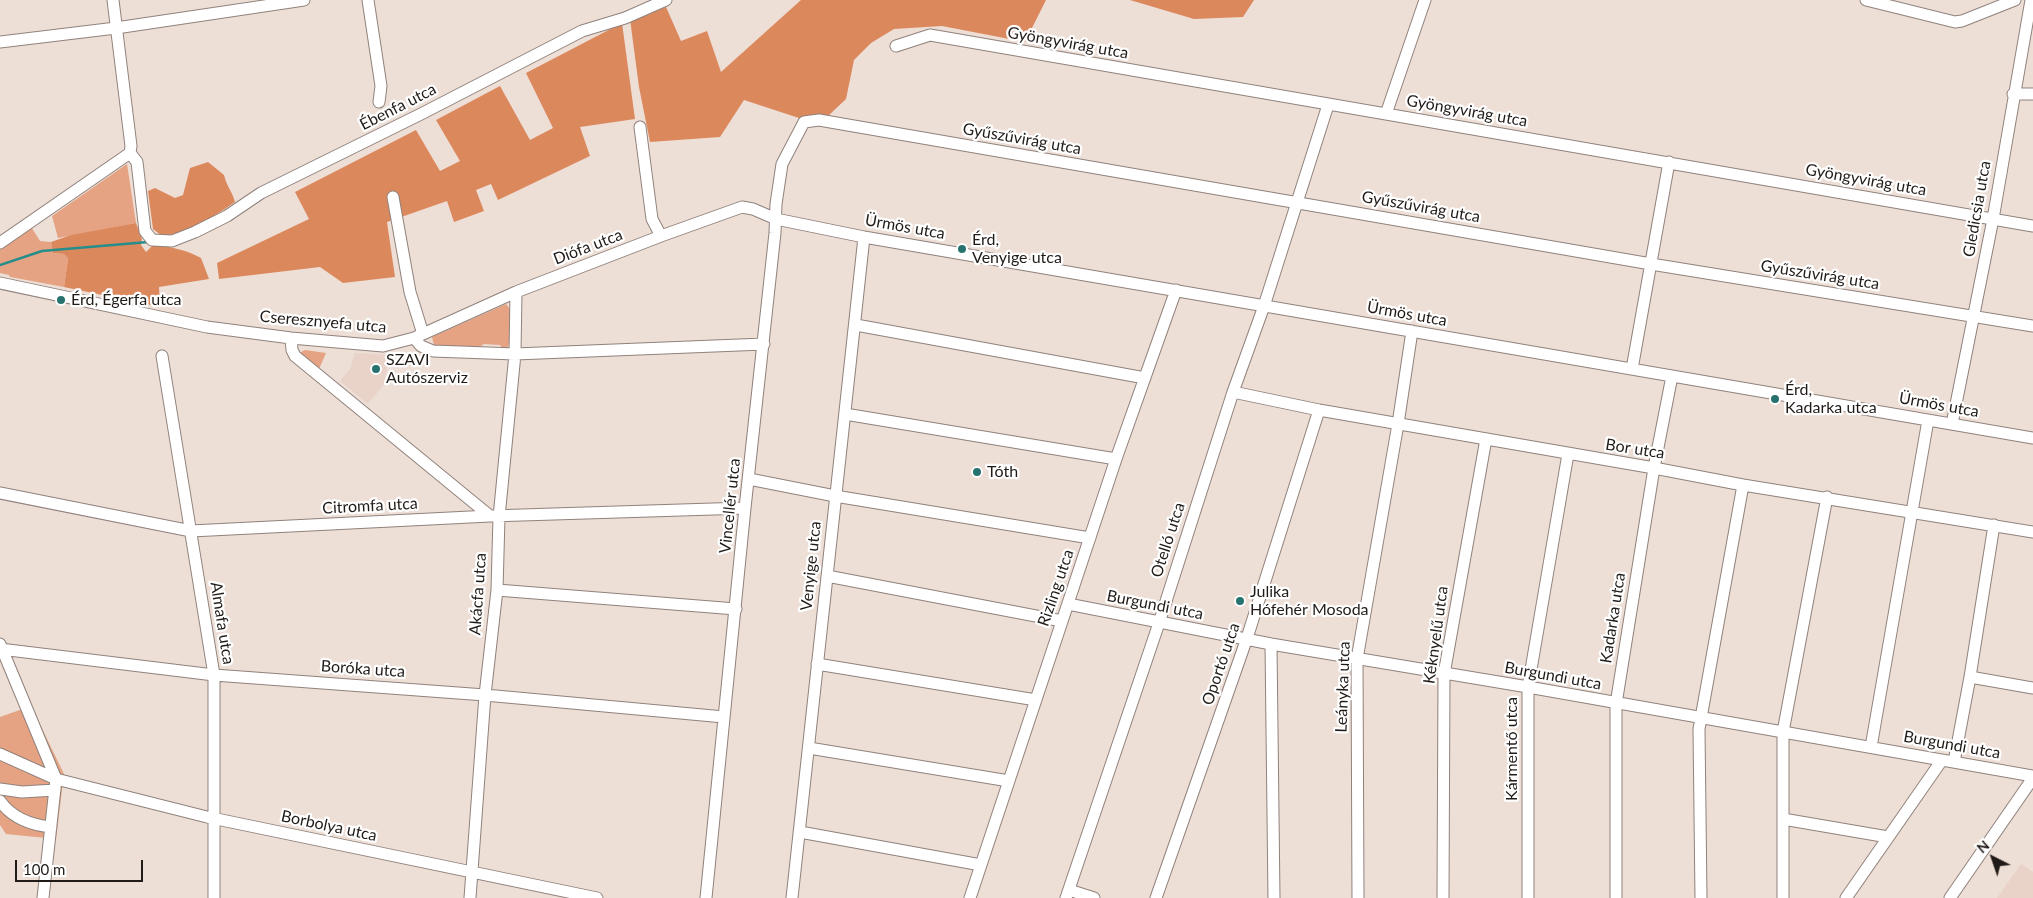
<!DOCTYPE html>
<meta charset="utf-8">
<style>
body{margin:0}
#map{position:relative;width:2033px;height:898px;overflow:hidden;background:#edded6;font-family:Lato,sans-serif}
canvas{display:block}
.north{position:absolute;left:1968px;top:833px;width:50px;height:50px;-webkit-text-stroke:4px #fff;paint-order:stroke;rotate:319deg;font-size:14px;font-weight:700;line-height:20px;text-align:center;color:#211b18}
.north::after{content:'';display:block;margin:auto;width:18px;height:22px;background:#211b18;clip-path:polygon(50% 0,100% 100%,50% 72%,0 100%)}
.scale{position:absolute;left:15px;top:860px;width:128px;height:22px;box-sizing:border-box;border:2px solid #211b18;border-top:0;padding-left:6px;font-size:15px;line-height:18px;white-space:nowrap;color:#211b18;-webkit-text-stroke:4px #fff;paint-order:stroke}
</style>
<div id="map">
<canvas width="2033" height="898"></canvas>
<div class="north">N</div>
<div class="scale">100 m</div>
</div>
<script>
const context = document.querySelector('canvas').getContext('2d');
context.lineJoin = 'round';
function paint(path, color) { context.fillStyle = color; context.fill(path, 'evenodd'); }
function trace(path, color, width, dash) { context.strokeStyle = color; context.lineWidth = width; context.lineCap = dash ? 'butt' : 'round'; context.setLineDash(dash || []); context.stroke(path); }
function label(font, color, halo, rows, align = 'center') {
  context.font = font + ' Lato,sans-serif'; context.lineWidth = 4.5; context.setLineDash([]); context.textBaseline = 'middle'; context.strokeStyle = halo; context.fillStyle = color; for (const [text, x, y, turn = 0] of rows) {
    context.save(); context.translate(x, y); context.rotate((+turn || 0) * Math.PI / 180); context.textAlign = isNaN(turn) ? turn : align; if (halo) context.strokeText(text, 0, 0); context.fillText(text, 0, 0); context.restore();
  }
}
paint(new Path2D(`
 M355,353L389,355L384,384L368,404L340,381L350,369Z
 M2021,864L2033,872V898H1997Z`), '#e9d2c7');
paint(new Path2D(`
 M127,164L136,223L58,238L52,216Z
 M30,225L40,241L51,242L53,253L64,254L68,259L64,287L10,277L9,275L0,273V246Z
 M506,304C515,312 514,338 507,348L503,349L500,345L484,344L478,348L438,346L434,345L432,337Z
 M305,350L326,353L319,369L301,356V352Z
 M31,706L64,774L56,839L6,834L0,825V717Z`), '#e5a383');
paint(new Path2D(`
 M801,0H1046L1025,42L942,26L894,29L871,43L854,60L846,99L828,116L802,119L744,100L720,137L650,142L639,87L630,19L666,7L681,41L707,31L721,72Z
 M1130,0H1254L1243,17L1194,19Z
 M622,23L635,119L580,127L590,156L498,200L491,184L476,190L484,211L454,222L447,201L387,222L395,277L343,283L320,267L219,279L217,263L309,219L295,192L416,130L440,171L460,161L436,120L500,86L530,140L553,128L526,73Z
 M208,162L224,175C227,187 232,191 235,202C213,217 189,233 162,236L153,229L148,191L155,188L175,198L183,195L190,168Z
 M136,223L142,239L141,245L146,252L153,245C170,247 185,249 201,258L209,279L159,287L160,307L64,287L68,259L64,254L53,253L51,242L71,235Z`), '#dc885d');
trace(new Path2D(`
 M0,265L42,251L148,242`), '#268e8a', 2.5);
const minor = new Path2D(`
 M113,0L131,146L130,153L137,162L145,231L152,240L172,241L195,232L227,216L261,193L421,114L582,31L625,18L666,0
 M368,0L381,86L379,102
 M1866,0L1955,22L1962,21L2015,0
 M0,42L116,28L304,0
 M896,46L930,35L2033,226
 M2013,94H2033
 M1386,114L1425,0
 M640,127L652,219L661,236
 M393,197L410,292L423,334
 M0,243L130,153
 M0,283L207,327L291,338L383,346L414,338L516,292L661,236L742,207L753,209L776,219L864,237L2033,438
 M856,325L1145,378
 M291,338L292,350L295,356L490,516
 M414,338L421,346L433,351L515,354L764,344
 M162,356L214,675V898
 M1632,369L1669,162
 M1233,392L1319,410L1654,468L1743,485L2033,532
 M845,414L1116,459
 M1952,424L1993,219L2031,0
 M749,479L835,496L1090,538
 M0,493L191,531L490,516L745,508
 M827,576L1062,621
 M497,590L736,609
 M1068,604L1271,644L1528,687L2033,776
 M0,644L56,779L43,898
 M1271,644L1274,898
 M0,649L214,675L485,695L724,717
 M817,664L1036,700
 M1970,677L2033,688
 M1871,747L1928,420
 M809,748L1009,781
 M0,754L56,779L207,817L597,898
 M1954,762L1970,677L1994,525
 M0,789L22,792L55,790
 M0,801C12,818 30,825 51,827
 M1783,819L1888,837
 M800,832L981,865
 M1069,890L1094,898
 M470,898L485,695L497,590L499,517L515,354L516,292
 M706,898L745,508L775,233L776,204L782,164L804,122L819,120L1651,264L2033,326
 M792,898L864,237
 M970,898L1116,459L1176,290
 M1066,898L1159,623L1233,392L1264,306L1328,105
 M1156,898L1247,638L1319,410
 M1358,898L1357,659L1398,424L1412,331
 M1443,898L1444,674L1486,439
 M1528,898V687L1568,454
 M1616,898V704L1654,468L1672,376
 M1701,898L1699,729L1743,485
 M1783,898V732L1827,497
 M1846,898L1942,760
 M1950,898L2033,778`);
trace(minor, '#90827c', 13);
trace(minor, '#fff', 11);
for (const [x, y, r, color] of [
 [962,249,5,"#27726f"],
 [61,300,5,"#27726f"],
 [376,369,5,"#27726f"],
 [1775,399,5,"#27726f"],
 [977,472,5,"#27726f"],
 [1240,601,5,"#27726f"]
]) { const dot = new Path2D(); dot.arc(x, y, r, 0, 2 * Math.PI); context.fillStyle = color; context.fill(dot); trace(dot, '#fff', 2); }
label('16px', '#211b18', '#fff', [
 ["Gyöngyvirág utca",1068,43,10],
 ["Ébenfa utca",398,107,-27],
 ["Gyöngyvirág utca",1467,111,10],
 ["Gyűszűvirág utca",1022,139,10],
 ["Gyöngyvirág utca",1866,180,10],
 ["Gyűszűvirág utca",1421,207,10],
 ["Gledicsia utca",1977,209,-80],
 ["Ürmös utca",905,227,10],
 ["Diófa utca",588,247,-21],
 ["Gyűszűvirág utca",1820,275,9],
 ["Ürmös utca",1407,314,10],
 ["Cseresznyefa utca",323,322,5],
 ["Ürmös utca",1939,405,10],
 ["Bor utca",1635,449,9],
 ["Citromfa utca",370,506,-3],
 ["Vincellér utca",730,506,-84],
 ["Otelló utca",1168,540,-72],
 ["Venyige utca",811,566,-84],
 ["Rizling utca",1056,588,-71],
 ["Akácfa utca",478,594,-86],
 ["Burgundi utca",1155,605,11],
 ["Kadarka utca",1613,618,-81],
 ["Almafa utca",222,623,81],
 ["Kéknyelű utca",1436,635,-82],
 ["Oportó utca",1221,664,-71],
 ["Boróka utca",363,669,4],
 ["Burgundi utca",1553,676,10],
 ["Leányka utca",1343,687,-88],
 ["Burgundi utca",1952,745,10],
 ["Kármentő utca",1512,749,-90],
 ["Borbolya utca",329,826,12]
]);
label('16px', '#211b18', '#fff', [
 ["Érd,",972,240],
 ["Venyige utca",972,258],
 ["Érd, Égerfa utca",71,300],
 ["SZAVI",386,360],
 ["Autószerviz",386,378],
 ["Érd,",1785,390],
 ["Kadarka utca",1785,408],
 ["Tóth",987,472],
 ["Julika",1250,592],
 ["Hófehér Mosoda",1250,610]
], 'left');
</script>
